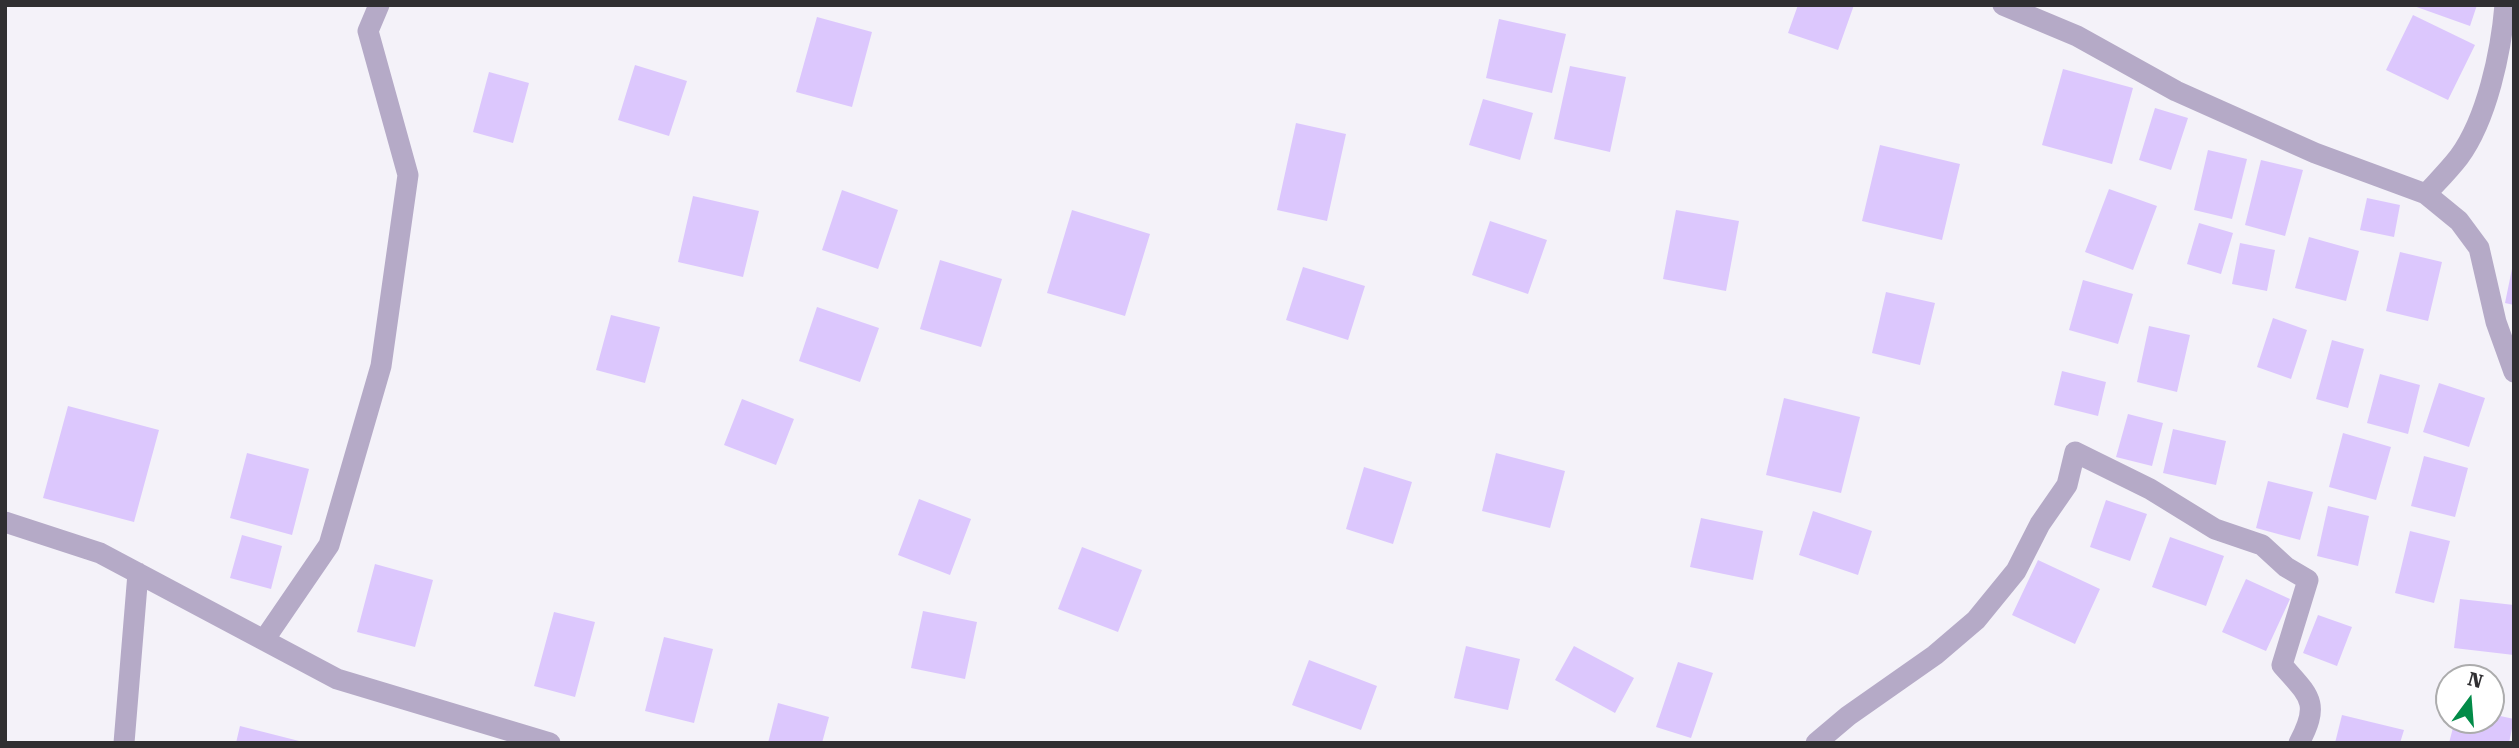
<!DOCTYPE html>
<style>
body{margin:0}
#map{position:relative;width:2519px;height:748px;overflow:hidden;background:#f4f2f9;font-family:"Roboto Serif",serif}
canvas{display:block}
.frame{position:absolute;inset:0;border:7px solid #302f32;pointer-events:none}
.north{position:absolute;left:2435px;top:664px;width:70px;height:70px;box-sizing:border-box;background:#fff;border:2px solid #acacad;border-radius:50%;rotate:16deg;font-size:19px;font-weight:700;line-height:28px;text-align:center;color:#302f32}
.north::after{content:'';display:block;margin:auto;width:24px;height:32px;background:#028b48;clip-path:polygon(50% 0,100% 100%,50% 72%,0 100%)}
</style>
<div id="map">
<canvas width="2519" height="748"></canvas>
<div class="frame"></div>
<div class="north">N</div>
</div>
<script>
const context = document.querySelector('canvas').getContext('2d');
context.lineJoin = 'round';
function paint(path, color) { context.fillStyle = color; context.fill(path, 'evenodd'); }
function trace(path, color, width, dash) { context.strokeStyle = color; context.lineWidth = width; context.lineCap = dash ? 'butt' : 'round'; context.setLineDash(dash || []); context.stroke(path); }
paint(new Path2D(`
 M1798,5H1854L1838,50L1788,33Z
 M2411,5H2477L2470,26Z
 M2413,15L2475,45L2448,100L2386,70Z
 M817,17L872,32L852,107L796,92Z
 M1499,19L1566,34L1552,93L1486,78Z
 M635,65L687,81L669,136L618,120Z
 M1570,66L1626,77L1610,152L1554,139Z
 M2063,69L2133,88L2112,164L2042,145Z
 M489,72L529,83L513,143L473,132Z
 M1483,99L1533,113L1520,160L1469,145Z
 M2155,108L2188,118L2171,170L2139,160Z
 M1296,123L1346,134L1327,221L1277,210Z
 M1880,145L1960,164L1942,240L1862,221Z
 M2208,150L2247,159L2232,219L2194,210Z
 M2261,160L2303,170L2285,236L2245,225Z
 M2109,189L2157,206L2133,270L2085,252Z
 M842,190L898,210L878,269L822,250Z
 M693,196L759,211L743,277L678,262Z
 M2367,198L2400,205L2394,237L2360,230Z
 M1072,210L1150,234L1125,316L1047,293Z
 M1676,210L1739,221L1726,291L1663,279Z
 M1490,221L1547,240L1528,294L1472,275Z
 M2199,223L2233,233L2221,274L2187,264Z
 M2309,237L2359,251L2346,301L2295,288Z
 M2240,243L2275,250L2267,291L2232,284Z
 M2400,252L2442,262L2428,321L2386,311Z
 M940,260L1002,279L981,347L920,329Z
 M2513,264H2514V305L2505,303Z
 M1303,267L1365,286L1348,340L1286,320Z
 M2083,280L2133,294L2118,344L2069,330Z
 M1886,292L1935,303L1920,365L1872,353Z
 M817,307L879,328L860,382L799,361Z
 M611,315L660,327L645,383L596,370Z
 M2273,318L2307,330L2291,379L2257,367Z
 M2149,326L2190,335L2177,392L2137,382Z
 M2332,340L2364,349L2348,408L2316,399Z
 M2062,371L2106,382L2098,416L2054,405Z
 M2380,374L2420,385L2408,434L2367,423Z
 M2439,383L2485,398L2469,447L2423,432Z
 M1784,398L1860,417L1841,493L1766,475Z
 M742,399L794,419L776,465L724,445Z
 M68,406L159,430L134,522L43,498Z
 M2128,414L2163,423L2152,466L2116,457Z
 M2173,429L2226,441L2216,485L2163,473Z
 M2343,433L2391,447L2376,500L2329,487Z
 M247,453L309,469L292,535L230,518Z
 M1496,453L1565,471L1550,528L1482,511Z
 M2424,456L2468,468L2455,517L2411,506Z
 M1364,467L1412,482L1393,544L1346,529Z
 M2268,481L2313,492L2300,540L2256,528Z
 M919,499L971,519L950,575L898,555Z
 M2106,500L2147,514L2130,561L2090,547Z
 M2328,506L2369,516L2358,566L2317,556Z
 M1813,511L1872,531L1858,575L1799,555Z
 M1701,518L1763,531L1753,580L1690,567Z
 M2410,531L2450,541L2434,603L2395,593Z
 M242,535L282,546L271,589L230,578Z
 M2170,537L2224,556L2206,606L2152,587Z
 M1082,547L1142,570L1118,632L1058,609Z
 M2038,560L2100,589L2075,644L2012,615Z
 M375,564L433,580L415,647L357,632Z
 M2246,579L2290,599L2266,651L2222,632Z
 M2460,599L2514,605V655L2454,648Z
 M923,611L977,622L965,679L911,668Z
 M554,612L595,622L575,697L534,686Z
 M2318,615L2352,627L2337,666L2303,653Z
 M664,637L713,649L694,723L645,711Z
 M1466,646L1520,659L1508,710L1454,698Z
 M1574,646L1634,678L1615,713L1555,680Z
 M1309,660L1377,686L1361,730L1292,705Z
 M1678,662L1713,673L1691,738L1656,727Z
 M778,703L829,717L822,743H768Z
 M2491,714L2514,719L2509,743H2449L2455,720H2491Z
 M2342,715L2404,730L2400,743H2335Z
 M240,726L303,742V743H236Z`), '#dcc7fd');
trace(new Path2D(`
 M2003,5L2077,36L2176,91L2315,153L2426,194C2437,182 2449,170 2459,157C2487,119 2501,52 2505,5
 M2426,194L2459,221L2479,248L2496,322L2514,372
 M5,522L100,553L337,679L550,743
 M264,640L329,545L381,366L408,175L368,31L379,5
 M124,743L138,573
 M1816,743L1848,716L1935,655L1976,620L2016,571L2040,524L2067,485L2075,452L2150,489L2215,529L2262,545L2286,567L2308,580L2282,665C2309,696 2321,702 2299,743`), '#b5aac7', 21);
</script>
